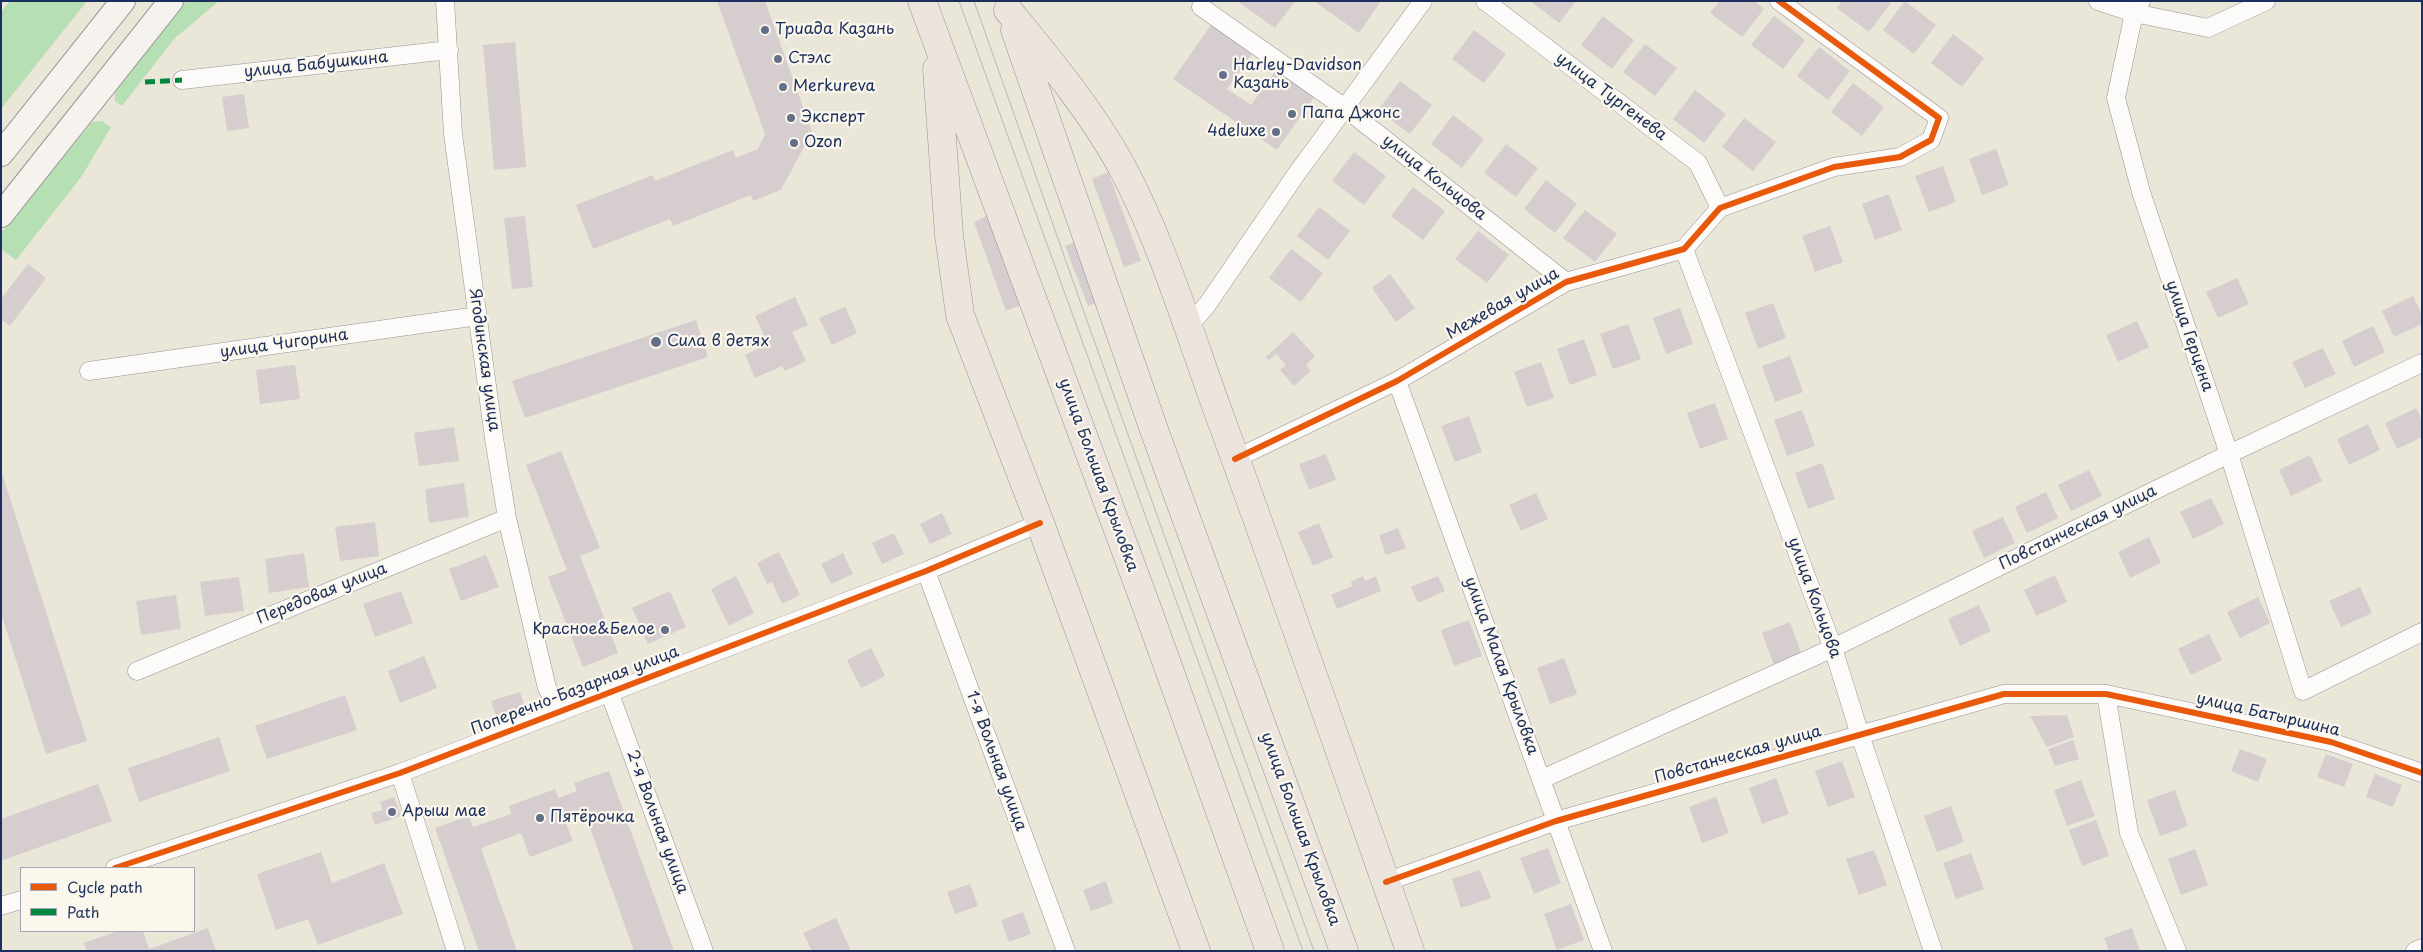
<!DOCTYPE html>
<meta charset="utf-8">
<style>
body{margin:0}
#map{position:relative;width:2423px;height:952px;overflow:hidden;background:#eae6d8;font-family:"Playpen Sans",sans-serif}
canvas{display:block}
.frame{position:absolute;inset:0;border:2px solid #1b2f5e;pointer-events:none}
.legend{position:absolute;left:20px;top:867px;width:175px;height:65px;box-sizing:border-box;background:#fbf7ec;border:1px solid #a1a7b3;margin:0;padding:6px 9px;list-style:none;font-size:15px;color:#1b2f5e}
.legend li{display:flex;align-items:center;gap:10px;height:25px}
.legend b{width:25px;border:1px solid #a1a7b3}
</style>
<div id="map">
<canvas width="2423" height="952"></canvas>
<div class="frame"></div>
<ul class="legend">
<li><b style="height:6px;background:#e8590c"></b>Cycle path</li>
<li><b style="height:6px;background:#00873e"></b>Path</li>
</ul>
</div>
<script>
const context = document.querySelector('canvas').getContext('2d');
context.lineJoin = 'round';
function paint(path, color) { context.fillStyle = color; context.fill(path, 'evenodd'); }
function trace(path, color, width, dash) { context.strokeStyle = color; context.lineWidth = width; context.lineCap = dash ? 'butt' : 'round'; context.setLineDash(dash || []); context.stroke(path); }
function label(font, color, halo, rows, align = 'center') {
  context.font = font + ' "Playpen Sans",sans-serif'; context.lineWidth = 4.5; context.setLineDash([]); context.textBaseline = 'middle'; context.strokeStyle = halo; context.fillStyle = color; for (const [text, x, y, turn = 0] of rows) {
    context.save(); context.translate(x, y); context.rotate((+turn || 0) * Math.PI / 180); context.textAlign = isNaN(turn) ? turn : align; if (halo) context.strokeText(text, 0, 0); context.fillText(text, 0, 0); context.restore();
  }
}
paint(new Path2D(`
 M10,1H87L1,109V12Z
 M186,1H219L174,39L122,106L115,101V90Z
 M102,121L111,127L82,176L16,260L1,249V233L92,122Z`), '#b6dfb4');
paint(new Path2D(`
 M717,1H765L812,132L781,190L753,201L751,195L673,226L670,219L593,249L576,205L653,175L655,181L733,150L736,158L758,149L765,134Z
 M1237,1H1295L1275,28Z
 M1314,1H1381L1359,33Z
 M1530,1H1576L1559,23Z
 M1720,1H1754L1764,9L1742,37L1710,13Z
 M1842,1H1889L1891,3L1869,32L1837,8Z
 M1905,1L1936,25L1914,54L1883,30Z
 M1603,16L1634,40L1612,69L1581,45Z
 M1774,16L1805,40L1783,69L1751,45Z
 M1211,25L1252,54L1227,89L1251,105L1276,70L1314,97L1277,150L1173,79Z
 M1474,30L1506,54L1484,83L1452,59Z
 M1953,34L1984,58L1962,87L1931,63Z
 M515,42L526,167L494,170L483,45Z
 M1645,44L1677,68L1655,96L1623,72Z
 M1819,47L1850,71L1828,100L1797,76Z
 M1400,81L1432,105L1410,134L1378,110Z
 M1853,83L1884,107L1862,136L1831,112Z
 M1695,90L1726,114L1704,143L1673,119Z
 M244,94L249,128L227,131L222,97Z
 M1453,115L1484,139L1462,168L1431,144Z
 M1744,118L1776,142L1753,171L1722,147Z
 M1506,144L1538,168L1516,197L1484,173Z
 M1996,149L2009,185L1982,195L1969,159Z
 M1354,152L1386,176L1364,205L1332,181Z
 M1943,166L1956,202L1929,212L1915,176Z
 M1108,172L1141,261L1124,267L1092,179Z
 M1546,180L1577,204L1555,233L1524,209Z
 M1413,187L1445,211L1423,240L1391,216Z
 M1889,194L1902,230L1875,240L1862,204Z
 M1319,207L1350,231L1328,260L1297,236Z
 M1585,210L1617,234L1595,262L1563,238Z
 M989,215L1023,304L1006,311L974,222Z
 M525,216L533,287L512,289L504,218Z
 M1830,226L1843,262L1815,272L1802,236Z
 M1478,231L1509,255L1487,283L1455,259Z
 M1075,242L1098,302L1088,306L1065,246Z
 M1291,249L1323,273L1301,302L1269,278Z
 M28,264L46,278L10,326L1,319V299Z
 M1390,274L1415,308L1396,322L1372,288Z
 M2237,278L2249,304L2218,318L2206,292Z
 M2413,296L2422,315V324L2394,337L2382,311Z
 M795,297L808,325L792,332L806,361L785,371L782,366L755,378L745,355L768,344L755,316Z
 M1773,303L1786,338L1758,349L1745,313Z
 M845,307L857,333L832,345L819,318Z
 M1680,308L1693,344L1666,354L1653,318Z
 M696,320L708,357L525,418L512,381Z
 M2137,321L2149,347L2118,362L2106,335Z
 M1628,324L1641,359L1613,369L1600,334Z
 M2373,326L2385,352L2354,367L2342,341Z
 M1293,332L1315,356L1306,365L1311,371L1294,386L1280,370L1286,365L1276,354L1269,360L1266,357Z
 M1584,339L1597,375L1570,385L1557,349Z
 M2323,348L2336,374L2305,388L2292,362Z
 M1790,356L1803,392L1775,402L1762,366Z
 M1541,362L1554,398L1527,407L1514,372Z
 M295,365L300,399L260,404L256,370Z
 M1715,403L1728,439L1700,449L1687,413Z
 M2416,408L2422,421V437L2397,449L2385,423Z
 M1802,410L1815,446L1787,456L1774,420Z
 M1469,416L1482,452L1455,462L1441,426Z
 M2368,424L2380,450L2349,465L2337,439Z
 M454,427L459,461L419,466L414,433Z
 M561,451L600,548L580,556L618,653L583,667L548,577L567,570L526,465Z
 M1326,454L1336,480L1309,490L1299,464Z
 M2310,455L2322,481L2291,496L2279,470Z
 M1822,463L1835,499L1808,509L1795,473Z
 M2089,470L2102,496L2071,511L2058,485Z
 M2,473L87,741L46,754L1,613Z
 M464,483L469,517L429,523L425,489Z
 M2046,492L2058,518L2027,533L2015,507Z
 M1536,493L1548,519L1521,531L1509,505Z
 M2211,498L2224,524L2193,539L2180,512Z
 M942,513L952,534L930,544L920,524Z
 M2003,517L2015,543L1984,558L1972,531Z
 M375,522L379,556L340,561L335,527Z
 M1319,523L1333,557L1313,566L1298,532Z
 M1398,528L1406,548L1386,555L1379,535Z
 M894,533L904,554L882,564L872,543Z
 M2149,537L2161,563L2130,578L2118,552Z
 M779,552L800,595L782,604L772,582L767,584L757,563Z
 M304,553L309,587L269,593L265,559Z
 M843,553L853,574L831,584L821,564Z
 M486,555L499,587L461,601L449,569Z
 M2055,575L2067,602L2036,616L2024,590Z
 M736,576L754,613L729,626L711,589Z
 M1363,576L1365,581L1376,576L1381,591L1337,609L1331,595L1352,586L1351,582Z
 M1438,576L1445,591L1418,603L1411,587Z
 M239,577L244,611L205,616L200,582Z
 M2360,587L2372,613L2341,627L2329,601Z
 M401,591L413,623L375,637L363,604Z
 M670,591L686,627L648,644L632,608Z
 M176,595L181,629L141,635L136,601Z
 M2258,597L2270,623L2240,638L2227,612Z
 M1979,605L1991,631L1960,646L1948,619Z
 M1469,620L1482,656L1454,666L1441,630Z
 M1790,622L1803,658L1775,668L1762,633Z
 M2209,634L2222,660L2191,675L2178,649Z
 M871,648L885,676L861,688L847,660Z
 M424,656L437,688L400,703L388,671Z
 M1564,658L1577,694L1550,704L1537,668Z
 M520,692L525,707L496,716L491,701Z
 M345,695L357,730L267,759L255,726Z
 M2067,715L2074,737L2047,747L2030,716Z
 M219,737L230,771L139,802L128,768Z
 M2073,740L2079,759L2055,766L2048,749Z
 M2240,749L2267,759L2258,782L2231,771Z
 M2326,754L2353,764L2344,787L2317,777Z
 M1842,761L1855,797L1828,807L1815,771Z
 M609,771L674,951H634L584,811L564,818L573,841L530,857L521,833L481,848L517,951H479L435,828L469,816L473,827L511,814L509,806L555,789L558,798L577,791L574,783Z
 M2375,774L2402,785L2393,807L2366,797Z
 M1776,778L1789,814L1762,824L1749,788Z
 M2081,780L2095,816L2067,826L2054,790Z
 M98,784L112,821L1,861V819Z
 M2175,790L2188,826L2160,836L2147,800Z
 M394,797L401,816L375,825L371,813L383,810L380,802Z
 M1716,797L1729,833L1702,843L1689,807Z
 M1951,806L1964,842L1937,852L1924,816Z
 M2096,820L2109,856L2082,866L2069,830Z
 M1548,848L1561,883L1534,894L1520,858Z
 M2195,849L2208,885L2181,895L2168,859Z
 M1874,850L1887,885L1859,895L1846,859Z
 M321,852L332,883L384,863L403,914L318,945L308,919L276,930L257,874Z
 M1971,853L1984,889L1956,899L1943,863Z
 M1480,870L1491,898L1461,908L1452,879Z
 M1106,881L1113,903L1091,911L1083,890Z
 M970,884L978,906L955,914L947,892Z
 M1571,904L1584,940L1557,950L1544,914Z
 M1023,912L1031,934L1009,942L1001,920Z
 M836,918L851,951H812L803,933Z
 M208,928L216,951H87L84,943L118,931H143L149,949Z
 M2132,928L2140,951H2109L2104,938Z`), '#d6cdcf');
const street = new Path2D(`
 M445,1L453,134L494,438L507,518L547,688L560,712
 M1485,1L1698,163L1720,208
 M2098,1L2134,13L2208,28L2266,1
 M2141,1L2134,13L2116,98L2141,192L2229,454L2303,691L2422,632
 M1201,7L1345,108L1566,282
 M182,80L449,50
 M1684,249L1833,648L1860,735L1933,951
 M1187,328L1207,305L1295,176L1423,1
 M89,371L478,316
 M1397,381L1603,951
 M1235,459L1397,381L1566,282L1684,249L1720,208L1834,167L1900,157L1931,140L1939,118L1779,1
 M926,571L1066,951
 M137,671L507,518
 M610,694L704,951
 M2106,694L2129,833L2177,951
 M400,773L456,951
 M1542,779L1833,648L2229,454L2422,363
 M115,868L400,773L926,571L1040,523
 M1386,882L1556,821L2004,694H2106L2331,742L2422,773
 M1,906L21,900
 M2415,951L2422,948`);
const secondary = new Path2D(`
 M1,154L123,1
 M1,215L171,1`);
const primary = new Path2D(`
 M922,1L1147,608L1270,951
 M1008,10C1048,59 1090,109 1121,165C1164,245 1191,339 1223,425C1287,599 1348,775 1410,951
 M1015,30L1153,427L1344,951
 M937,69L949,235L960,315L1040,523L1196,951`);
trace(street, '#939595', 19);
trace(secondary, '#939595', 26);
trace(primary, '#939595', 29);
trace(street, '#fcfbf9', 18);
trace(secondary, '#f6f3ee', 24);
trace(primary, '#ede5dd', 28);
trace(new Path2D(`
 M959,1L1303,951
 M974,1L1086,318L1314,951`), '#b6b8bb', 1);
trace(new Path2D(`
 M145,82L182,80`), '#00873e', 5, [10, 5]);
trace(new Path2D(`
 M1235,459L1397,381L1566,282L1684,249L1720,208L1834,167L1900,157L1931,140L1939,118L1779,1
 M115,868L400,773L926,571L1040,523
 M1386,882L1556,821L2004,694H2106L2331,742L2422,773`), '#e8590c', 6);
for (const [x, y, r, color] of [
 [765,30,5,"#636f89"],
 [778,59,5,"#636f89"],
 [1223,75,5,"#636f89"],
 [783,87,5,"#636f89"],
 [1292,114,5,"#636f89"],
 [791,118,5,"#636f89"],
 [1276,132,5,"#636f89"],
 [794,143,5,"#636f89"],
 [656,342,6,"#636f89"],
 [665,630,5,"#636f89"],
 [392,812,5,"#636f89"],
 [540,818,5,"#636f89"]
]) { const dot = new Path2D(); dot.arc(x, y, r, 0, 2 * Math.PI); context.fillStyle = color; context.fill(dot); trace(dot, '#fbf7ec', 2); }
label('16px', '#1b2f5e', '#fbf7ec', [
 ["Триада Казань",775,30],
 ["Стэлс",788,59],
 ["Harley-Davidson",1233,66],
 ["Казань",1233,84],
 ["Merkureva",793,87],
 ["Папа Джонс",1302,114],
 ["Эксперт",801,118],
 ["4deluxe",1266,132,"right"],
 ["Ozon",804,143],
 ["Сила в детях",667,342],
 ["Красное&Белое",655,630,"right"],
 ["Арыш мае",402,812],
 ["Пятёрочка",550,818]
], 'left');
label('16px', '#1b2f5e', '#fbf7ec', [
 ["улица Бабушкина",316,65,-6],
 ["улица Тургенева",1611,97,37],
 ["улица Кольцова",1434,178,38],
 ["Межевая улица",1503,304,-30],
 ["улица Герцена",2189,336,71],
 ["улица Чигорина",284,344,-8],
 ["Ягодинская улица",484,360,82],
 ["улица Большая Крыловка",1098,475,70],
 ["Повстанческая улица",2078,528,-26],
 ["Передовая улица",322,594,-22],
 ["улица Кольцова",1814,598,70],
 ["улица Малая Крыловка",1501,666,70],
 ["Поперечно-Базарная улица",575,691,-21],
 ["улица Батыршина",2268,715,13],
 ["Повстанческая улица",1738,755,-16],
 ["1-я Вольная улица",996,761,70],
 ["2-я Вольная улица",657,822,70],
 ["улица Большая Крыловка",1300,829,70]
]);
</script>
